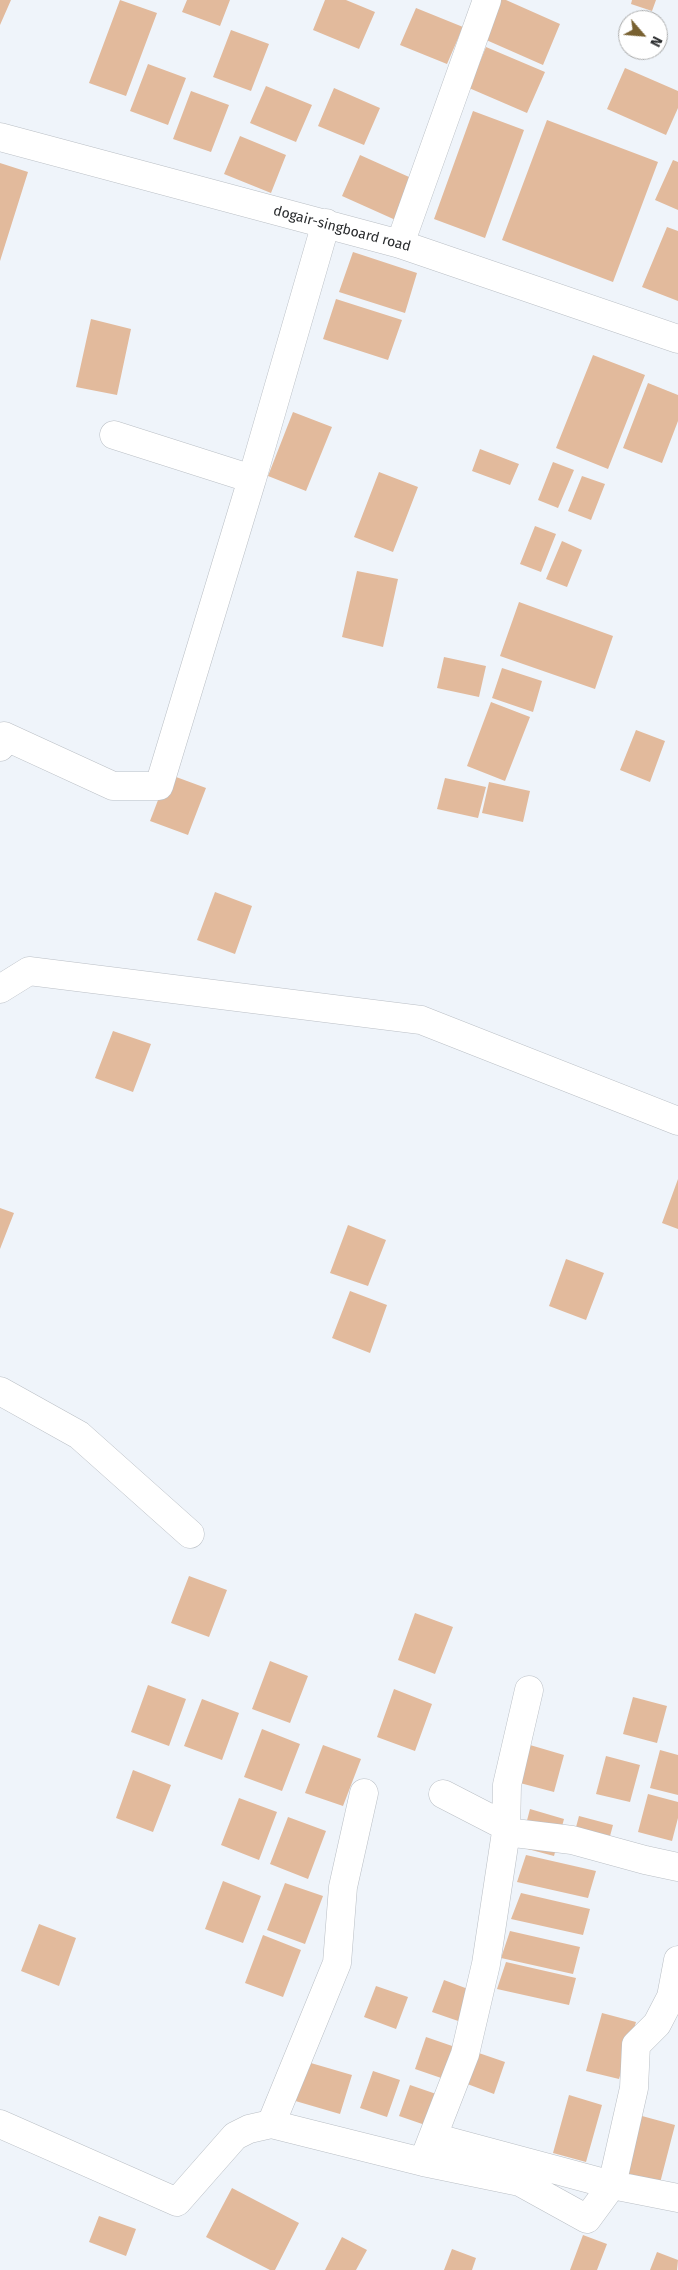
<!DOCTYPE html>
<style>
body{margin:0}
#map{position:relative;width:678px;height:2270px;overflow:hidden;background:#eff4fa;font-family:"Fira Sans",sans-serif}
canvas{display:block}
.north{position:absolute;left:618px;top:10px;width:50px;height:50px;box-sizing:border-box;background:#fff;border:1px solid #aaabab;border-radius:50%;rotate:117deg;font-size:14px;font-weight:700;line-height:20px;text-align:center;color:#2a2c2e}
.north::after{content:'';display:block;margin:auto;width:18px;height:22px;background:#786131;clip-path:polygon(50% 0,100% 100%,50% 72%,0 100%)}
</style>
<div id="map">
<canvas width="678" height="2270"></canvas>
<div class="north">N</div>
</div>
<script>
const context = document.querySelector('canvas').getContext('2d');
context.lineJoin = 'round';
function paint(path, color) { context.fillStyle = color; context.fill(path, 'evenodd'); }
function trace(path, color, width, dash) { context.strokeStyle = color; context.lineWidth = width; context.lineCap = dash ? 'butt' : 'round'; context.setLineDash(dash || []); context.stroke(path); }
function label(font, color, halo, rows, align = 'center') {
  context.font = font + ' "Fira Sans",sans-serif'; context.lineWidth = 4; context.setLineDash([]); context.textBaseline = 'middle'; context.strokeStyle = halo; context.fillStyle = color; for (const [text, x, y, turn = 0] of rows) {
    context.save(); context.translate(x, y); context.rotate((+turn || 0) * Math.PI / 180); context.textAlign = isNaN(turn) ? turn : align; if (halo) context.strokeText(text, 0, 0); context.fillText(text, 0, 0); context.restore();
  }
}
paint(new Path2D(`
 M0,0H11L0,25Z
 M120,0L157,13L126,96L89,83Z
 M187,0H230L220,26L182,12Z
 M325,0H346L375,12L359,49L313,30Z
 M501,0H506L560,24L543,65L484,39Z
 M632,0H656L652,11L631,4Z
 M416,8L463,27L447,64L400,45Z
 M231,30L269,44L251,91L213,77Z
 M486,47L545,72L527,113L469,88Z
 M148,64L186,78L168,125L130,111Z
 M625,68L678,91V108L666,135L607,109Z
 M266,86L312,105L296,142L250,123Z
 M334,88L380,108L364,145L318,126Z
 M191,91L229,105L211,152L173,139Z
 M473,111L524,130L485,238L434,219Z
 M547,120L658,162L613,282L502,240Z
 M240,136L286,155L271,193L224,174Z
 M360,155L418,181L400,222L342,196Z
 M673,160L678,162V210L655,200Z
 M0,163L28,172L0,261Z
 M667,227L678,231V301L642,287Z
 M353,252L417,273L405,313L339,292Z
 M336,299L402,320L388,360L323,339Z
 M91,319L131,329L117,395L76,387Z
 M593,355L645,375L608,469L556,448Z
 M648,383L678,395V421L662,463L623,448Z
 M293,412L332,427L306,491L268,476Z
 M480,449L519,464L510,485L472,471Z
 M553,462L574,470L558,508L538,500Z
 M379,472L418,487L393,552L354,537Z
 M582,476L605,484L591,520L568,511Z
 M535,526L556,534L541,572L520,564Z
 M562,541L582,550L567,587L546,579Z
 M357,571L398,579L383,647L342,637Z
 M519,602L613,636L595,689L500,656Z
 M444,657L486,666L479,697L437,688Z
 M502,668L542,681L533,712L492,698Z
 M491,702L530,717L505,781L467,766Z
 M636,730L665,741L650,782L620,770Z
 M168,774L206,788L188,835L150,821Z
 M445,778L486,787L478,818L437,809Z
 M489,782L530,791L523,822L482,813Z
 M215,892L252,906L235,954L197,940Z
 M113,1031L151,1044L133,1092L95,1078Z
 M678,1179V1229L662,1223Z
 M0,1208L14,1213L0,1249Z
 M348,1225L386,1240L368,1286L330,1273Z
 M566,1259L604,1273L586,1320L549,1306Z
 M350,1291L387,1305L370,1353L332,1338Z
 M189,1576L227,1590L209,1637L171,1623Z
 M415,1613L453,1627L435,1674L398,1660Z
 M270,1661L308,1676L290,1723L252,1709Z
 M148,1685L186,1699L169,1746L131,1732Z
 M394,1689L432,1704L415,1751L377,1737Z
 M633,1697L667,1706L657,1743L623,1734Z
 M202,1699L239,1713L222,1760L184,1746Z
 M262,1729L300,1744L282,1791L244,1777Z
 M323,1745L361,1759L343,1806L305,1793Z
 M530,1745L564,1755L554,1792L520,1783Z
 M660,1750L678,1755V1795L650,1788Z
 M606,1756L640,1765L630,1802L596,1794Z
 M133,1770L171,1785L153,1832L116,1818Z
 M648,1794L678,1802V1818L672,1841L638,1832Z
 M239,1798L277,1812L259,1860L221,1845Z
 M530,1809L564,1819L554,1856L520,1847Z
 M579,1816L613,1825L603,1862L569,1853Z
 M288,1817L326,1831L308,1879L270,1864Z
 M526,1855L596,1871L588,1898L517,1882Z
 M223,1881L261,1896L243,1943L205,1929Z
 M285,1883L323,1896L305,1944L267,1930Z
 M521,1893L590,1909L583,1935L511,1919Z
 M39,1924L76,1938L59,1986L21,1971Z
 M510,1931L580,1947L573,1974L501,1958Z
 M263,1935L301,1950L283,1997L245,1983Z
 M506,1962L576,1978L569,2005L497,1989Z
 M444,1980L476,1992L464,2023L432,2012Z
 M376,1986L408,1997L396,2029L364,2017Z
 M602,2013L636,2022L619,2079L586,2071Z
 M426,2037L458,2048L447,2080L415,2069Z
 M473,2051L505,2062L494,2094L462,2082Z
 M304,2061L352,2075L340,2114L292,2100Z
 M373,2071L400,2080L387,2117L360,2108Z
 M410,2085L442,2096L431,2127L399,2116Z
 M569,2095L602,2105L586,2162L553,2153Z
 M642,2116L675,2125L660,2183L626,2173Z
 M232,2188L299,2223L275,2270H270L206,2237Z
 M99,2216L136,2229L126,2256L89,2242Z
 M583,2235L607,2244L597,2270H570Z
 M342,2237L367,2250L356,2270H325Z
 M452,2249L476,2258L472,2270H444Z
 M657,2252L678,2260L677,2270H650Z`), '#e2ba9c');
const street = new Path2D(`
 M0,137L400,244L678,339
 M400,244L487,0
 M114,435L252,479L326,223
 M0,747L4,736L113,786H159L252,479
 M0,989L29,971L421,1020L678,1121
 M0,1391L79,1435L190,1534
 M443,1794L507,1827L506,1832L572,1840L645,1860L678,1867
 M0,2124L177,2202L235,2136L249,2129L271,2124L423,2162L520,2182L587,2219L612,2185L634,2088L636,2045L657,2024L671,1997L678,1960
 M271,2124L337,1963L343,1887L364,1793
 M433,2137L612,2185L678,2198
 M423,2162L465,2054L486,1964L506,1832L507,1785L529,1690`);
trace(street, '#babfc5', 29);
trace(street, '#fff', 28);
label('14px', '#2a2c2e', '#fff', [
 ["dogair-singboard road",342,229,15]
]);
</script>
